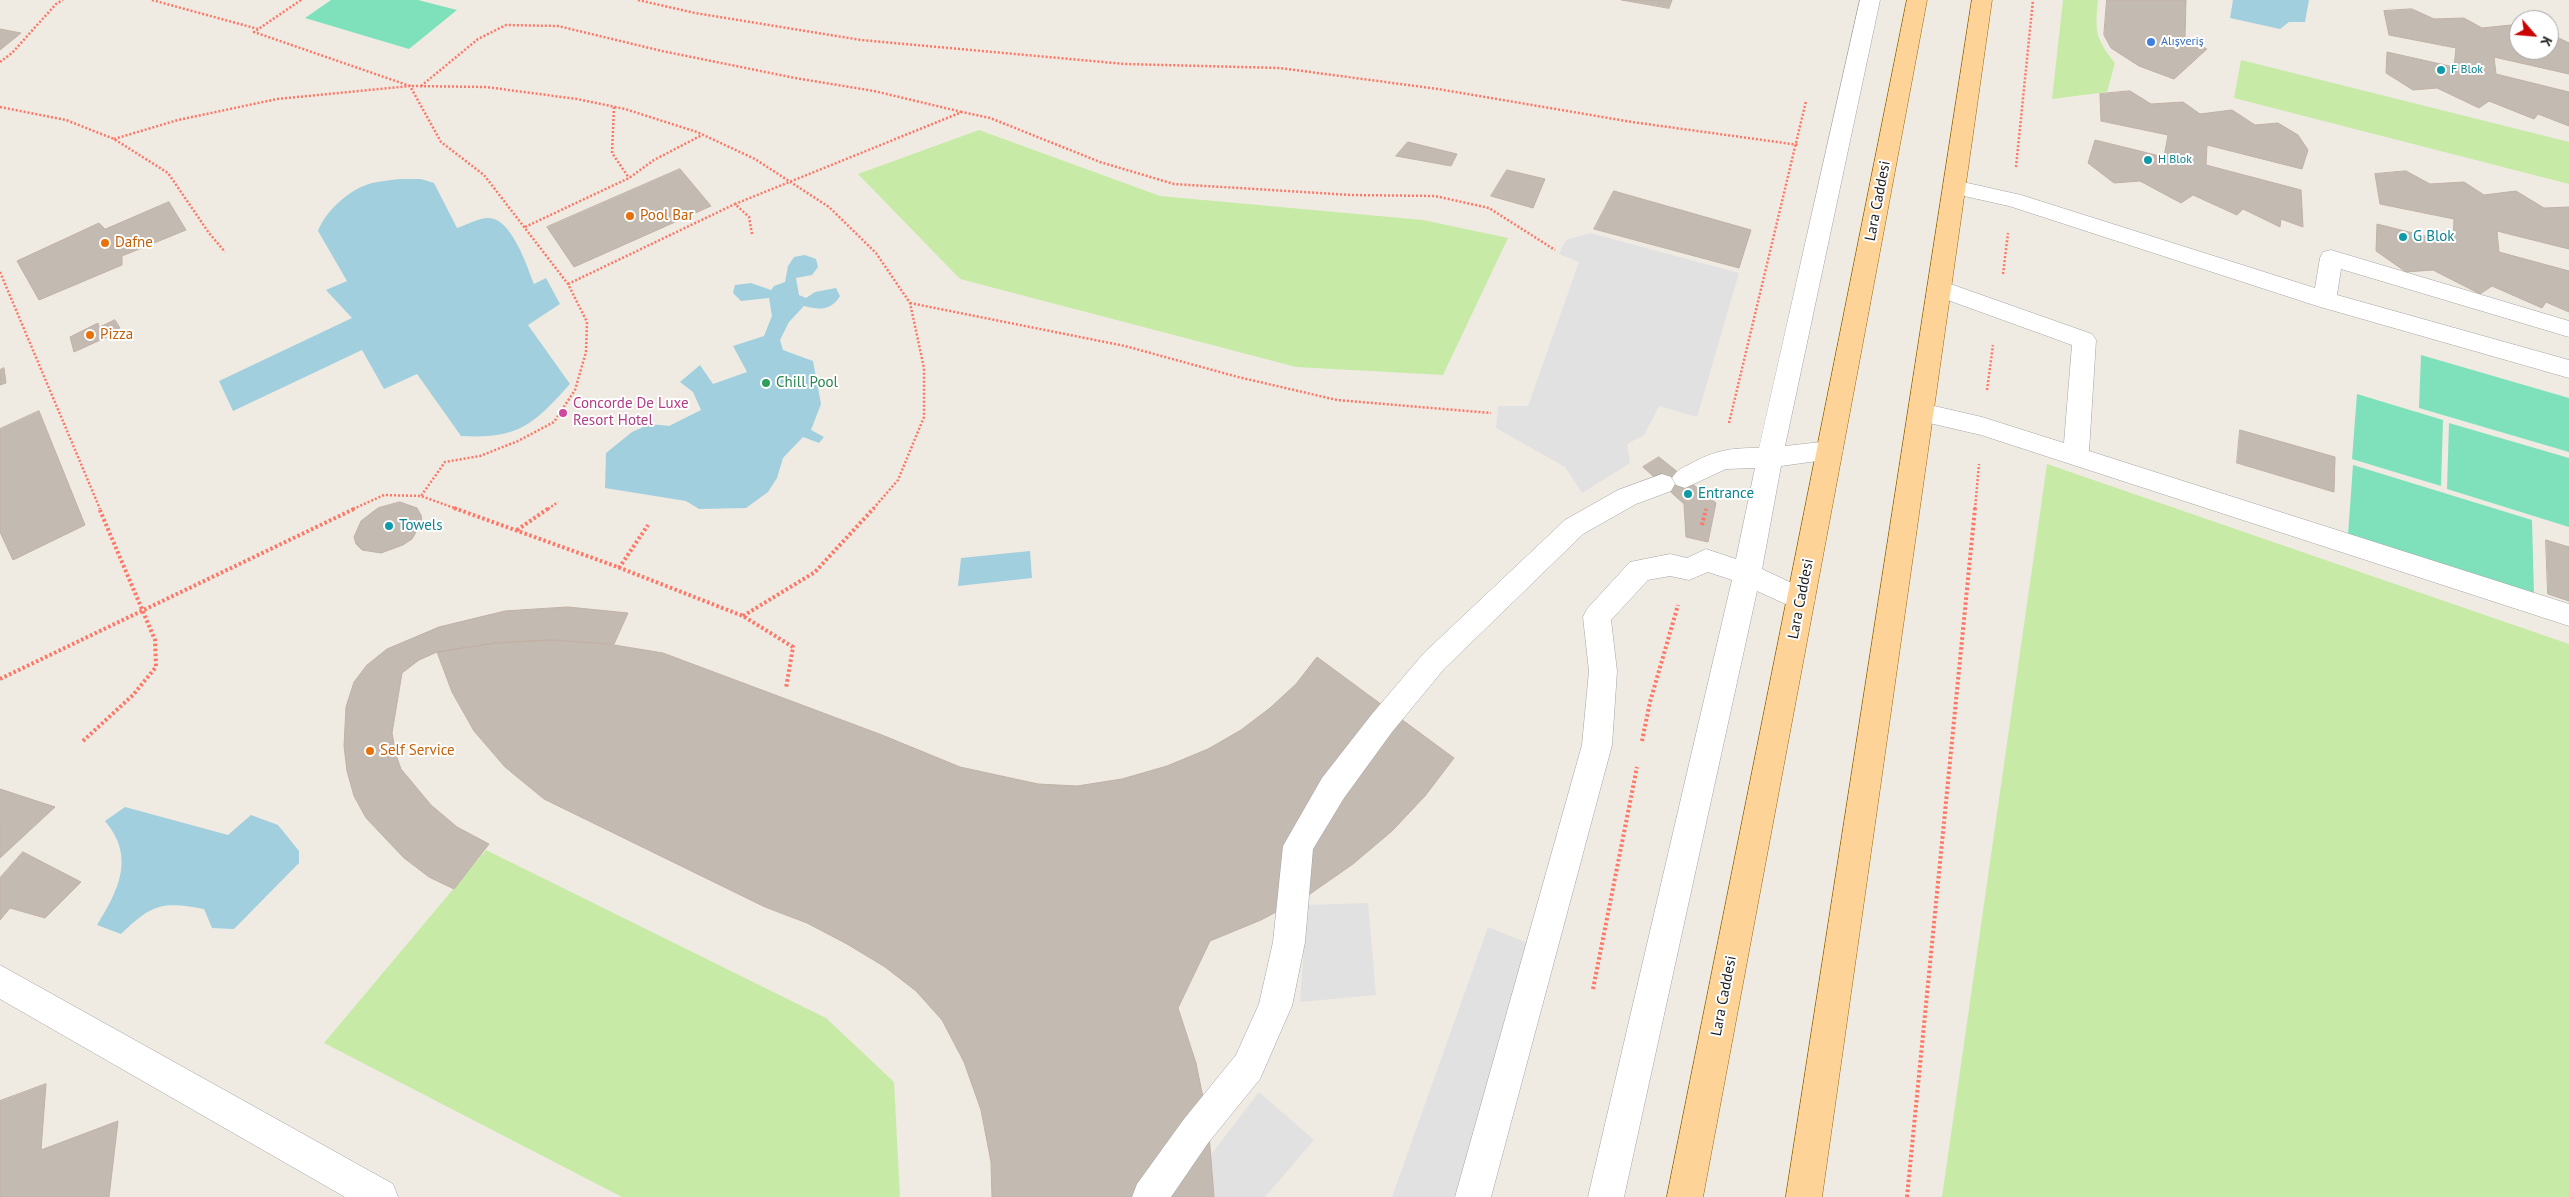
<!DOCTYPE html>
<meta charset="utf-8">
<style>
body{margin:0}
#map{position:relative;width:2569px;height:1197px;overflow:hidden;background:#efebe3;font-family:"PT Sans",sans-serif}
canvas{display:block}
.north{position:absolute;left:2509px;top:10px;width:50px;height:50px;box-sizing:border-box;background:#fff;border:1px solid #a5a5a5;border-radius:50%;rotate:117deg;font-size:14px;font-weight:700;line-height:20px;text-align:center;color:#1d1d1d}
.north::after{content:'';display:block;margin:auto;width:18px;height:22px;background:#ca0200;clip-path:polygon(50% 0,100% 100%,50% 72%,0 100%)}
</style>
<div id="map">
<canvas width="2569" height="1197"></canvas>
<div class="north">K</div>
</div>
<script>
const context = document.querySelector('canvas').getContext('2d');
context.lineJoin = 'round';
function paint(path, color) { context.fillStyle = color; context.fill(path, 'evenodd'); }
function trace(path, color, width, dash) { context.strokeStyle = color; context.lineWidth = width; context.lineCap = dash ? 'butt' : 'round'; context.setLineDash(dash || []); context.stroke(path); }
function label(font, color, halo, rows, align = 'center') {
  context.font = font + ' "PT Sans",sans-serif'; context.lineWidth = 4; context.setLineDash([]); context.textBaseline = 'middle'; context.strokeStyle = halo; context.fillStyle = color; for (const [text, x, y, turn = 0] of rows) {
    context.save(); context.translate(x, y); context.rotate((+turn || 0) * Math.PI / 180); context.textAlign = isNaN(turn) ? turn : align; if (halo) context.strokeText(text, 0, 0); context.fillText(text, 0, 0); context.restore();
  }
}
paint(new Path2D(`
 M2063,0H2098C2095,31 2095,38 2115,63L2107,92L2052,99Z
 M2241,60L2569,142V184L2234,98Z
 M979,130L1160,196L1423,220L1508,238L1443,375L1296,367L960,279L858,174Z
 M2047,464L2569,644V1197H1942Z
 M486,850L826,1018L894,1082L900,1197H622L324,1043Z`), '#c7eba6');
paint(new Path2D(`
 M331,0H418L457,10L409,49L305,18Z
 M2421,355L2569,398V452L2419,408Z
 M2357,394L2443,420L2441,486L2352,459Z
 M2449,423L2569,458V527L2447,489Z
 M2353,465L2532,520L2534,595L2348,535Z`), '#7ee1bc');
paint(new Path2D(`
 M1590,233L1739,273L1697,417L1659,406L1644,435L1627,444L1630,463L1582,493L1565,467L1496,428L1498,406H1528L1579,262L1559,254L1566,240Z
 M1368,903L1376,995L1300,1002L1307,905Z
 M1488,927L1530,944L1457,1197H1392Z
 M1259,1092L1314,1140L1265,1197H1207L1193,1178Z`), '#e1e1e1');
paint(new Path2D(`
 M2233,0H2309L2305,22H2289L2280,29L2230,18Z
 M400,179H421L434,183L457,228C466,225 477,219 487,218C511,216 527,266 534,284L546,278L560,304L528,325L570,384C533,425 519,439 461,436L417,374L384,389L362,350L233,411L219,381L352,318L326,290L347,281L318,231C326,210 350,189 372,183C381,181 391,180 400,179Z
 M805,255L816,259L818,267L812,275L796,278L799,295L806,298L815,292L836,288L840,296C831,311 819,310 804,306L789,322L780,340L783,350L813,361L821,404L811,430L824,437L819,443L803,437L783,458L777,478L768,492L746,508L699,509L686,501L605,488L606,453L632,432L650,424L669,426L701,410L693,392L680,382L700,365L713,384L747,372L733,346L764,336L772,316L769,298L741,301L733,293L735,285L751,283L771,290L774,286L785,282L788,266L794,257Z
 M1030,551L1032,578L958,586L961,558Z
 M125,807L228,835L251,815L278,825L299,851V863L234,929L212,928L204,909C162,901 152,904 121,934L97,925C118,891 136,857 105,821Z`), '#a1cfde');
const building = new Path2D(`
 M1622,0H1672L1669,8Z
 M2107,0H2186L2185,37L2207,49L2174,79L2139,66L2111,48L2104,35Z
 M2412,9L2434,19L2464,18L2482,28L2511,25L2519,30V50H2549V38L2557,37L2569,43V74L2494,57L2496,74L2569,92V126L2538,114L2534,119L2489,101L2479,108L2437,88L2413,90L2386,73L2387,52L2454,67L2456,48L2389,35L2384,11Z
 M0,29L21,33L0,50Z
 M2130,91L2151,104L2183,102L2200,114L2232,110L2255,125L2278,123L2298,135L2308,150L2302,169L2207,145L2206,165L2301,190L2303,227L2281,219L2280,227L2243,209L2237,215L2193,195L2181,203L2140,181L2114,183L2088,163L2095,140L2164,157L2168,135L2101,121L2100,94Z
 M1408,142L1457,154L1451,166L1396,156Z
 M680,169L711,206L574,267L547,227Z
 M1507,170L1545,179L1533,208L1491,196Z
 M2406,171L2430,184L2464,182L2484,195L2516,191L2544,208L2569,207V249L2497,231L2499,252L2569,271V312L2546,302L2542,308L2492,286L2480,294L2433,270L2406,272L2376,251L2377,224L2453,243L2454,219L2380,204L2375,174Z
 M1614,191L1751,230L1739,268L1594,229Z
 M169,202L186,230L122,256V265L39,300L17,261L99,223L105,229Z
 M115,320L120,328L106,334L107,337L74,352L70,337L98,323L99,327Z
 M4,368L6,383L0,385V370Z
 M39,411L85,525L13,560L0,532V429Z
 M2240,430L2335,457L2334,492L2237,463Z
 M1659,457L1716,503L1708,542L1686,537L1684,504L1643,467Z
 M400,502L417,508L421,515L422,522L412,539L403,545L381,553L362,550L356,544L354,537L361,521L378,508Z
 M2546,540L2569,547V601L2548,594Z
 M568,607L628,613L614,644L552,640L495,643L437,652L419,660L402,673L392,733L396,755L401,769L431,805L457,827L489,844L454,889L429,877L404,858L366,818L354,796L347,771L344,746L346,707L354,682L367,665L387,649L439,627L505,611Z
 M552,640L608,644L663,653L882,735L960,767L1038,784L1077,786L1122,779L1167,766L1208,749L1241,730L1270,708L1296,684L1317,657L1454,758L1425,796L1392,831L1353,864L1310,894L1261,920L1210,941L1178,1008L1196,1063L1208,1122L1214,1197H992L991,1162L981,1110L964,1062L942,1020L916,991L885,967L847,944L807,923L765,907L544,799L505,767L474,731L452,692L437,652L495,643Z
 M0,789L55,807L0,858Z
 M23,852L81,882L45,918L10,908L0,920V878Z
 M46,1084L41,1150L118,1121L109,1197H0V1101Z`);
paint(building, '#c3bab2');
trace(building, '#c1b1a5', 1);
const minor = new Path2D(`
 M1860,0H1880L1785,446L1830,441L1839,444L1843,451L1839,458L1781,466L1762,569L1811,592L1815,600L1811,608L1801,611L1757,591L1624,1197H1588L1732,580L1708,572L1689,580L1670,576L1648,580L1611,620L1617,671L1612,745L1491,1197H1455L1582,745L1589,671L1583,617L1587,609L1630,562L1670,554L1687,558L1706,549L1736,559L1755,468L1726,469L1685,488L1676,485L1672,478C1677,470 1682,468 1690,464C1716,450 1730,448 1759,448Z
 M1954,180L2021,195L2315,288L2320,258L2323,252L2331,250L2569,321V337L2341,269L2337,295L2569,360V378L2317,306L2009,206L1946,192L1943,187L1946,182Z
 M1939,280L2092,334L2096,340L2089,451L2569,604V626L1981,435L1912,419L1909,412L1912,405L1921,403L1982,417L2064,443L2072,345L1931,294L1927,288L1931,282Z
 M1662,474L1671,477L1675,484L1671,491L1636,504L1583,534L1444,669L1392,732L1344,798L1313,849L1305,942L1292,1006L1287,1017L1260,1079L1208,1143L1171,1197H1132L1137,1184L1184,1119L1236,1055L1259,1004L1273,942L1283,846L1322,778L1372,714L1424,653L1565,520L1618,490Z
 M0,965L393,1184L398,1197H345L0,999Z`);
const major = new Path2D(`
 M1907,0H1927L1703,1197H1667Z
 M1972,0H1992L1822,1197H1786Z`);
trace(minor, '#a4a4a4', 1);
trace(major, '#966600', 1);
trace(new Path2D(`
 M152,0L258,29
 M301,0L254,32L410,86L486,87L577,99L625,109L697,132L755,159L829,207L876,253L910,303L924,368V417L898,480L873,509
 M638,0L695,13L861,40L1125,64L1280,68L1438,89L1632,122L1799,145
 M0,62L12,53L56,4L63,0
 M421,86L478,39L506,25L558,26L662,51L795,78L874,91L962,112
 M0,107L66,120L114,139L168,173L209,233L225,252
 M614,107L612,153L629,178
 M114,139L178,120L277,99L410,86L441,142L484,175L568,284L587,322L586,352L575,390L554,422L518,441L480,456L445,462L421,496
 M2016,167L2033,0
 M525,227L629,178L654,160L702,135
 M752,234L749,217L735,204L962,112L990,118L1100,162L1174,184L1351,195L1435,196L1489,208L1555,250
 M0,272L100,509
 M2003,274L2008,233
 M568,284L735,204
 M910,303L1125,346L1238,377L1337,400L1491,413
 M1987,390L1993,345
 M1729,423L1806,101
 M353,509L384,495L421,496L457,509
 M548,509L558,502
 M1975,509L1979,464`), '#fe7665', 2.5, [2, 2]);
trace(new Path2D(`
 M454,508L615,566L743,616L793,647L786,688
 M1702,525L1706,509
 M517,530L549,508
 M619,568L648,525
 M743,616L815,572L874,508
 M0,679L356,508
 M83,741L133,695L156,667L155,640L99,508
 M1642,741L1650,702L1678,605
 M1593,989L1637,767
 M1907,1197L1975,508`), '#fe7665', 4, [2.5, 2.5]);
paint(minor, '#fff');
paint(major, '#fed398');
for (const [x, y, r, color] of [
 [2151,42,5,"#3f7fe0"],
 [2441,70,5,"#0f9aa8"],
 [2148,160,5,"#0f9aa8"],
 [630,216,5,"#e8710a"],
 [2403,237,5,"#0f9aa8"],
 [105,243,5,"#e8710a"],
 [90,335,5,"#e8710a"],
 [766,383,5,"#2e9e5b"],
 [563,413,5,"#d1479c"],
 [1688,494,5,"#0f9aa8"],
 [389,526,5,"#0f9aa8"],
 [370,751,5,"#e8710a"]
]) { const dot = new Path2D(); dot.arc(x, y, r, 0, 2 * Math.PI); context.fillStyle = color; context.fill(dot); trace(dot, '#fff', 2); }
label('12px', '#366cbe', '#fff', [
 ["Alışveriş",2161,42]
], 'left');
label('12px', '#0d838f', '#fff', [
 ["F Blok",2451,70],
 ["H Blok",2158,160]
], 'left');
label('15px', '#1d1d1d', '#fff', [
 ["Lara Caddesi",1878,201,-79],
 ["Lara Caddesi",1801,599,-79],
 ["Lara Caddesi",1724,996,-79]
]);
label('15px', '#c56008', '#fff', [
 ["Pool Bar",640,216],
 ["Dafne",115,243],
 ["Pizza",100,335],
 ["Self Service",380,751]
], 'left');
label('15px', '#0d838f', '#fff', [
 ["G Blok",2413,237],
 ["Entrance",1698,494],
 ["Towels",399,526]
], 'left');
label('15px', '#27864d', '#fff', [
 ["Chill Pool",776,383]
], 'left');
label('15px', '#b23c85', '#fff', [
 ["Concorde De Luxe",573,404],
 ["Resort Hotel",573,421]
], 'left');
</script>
